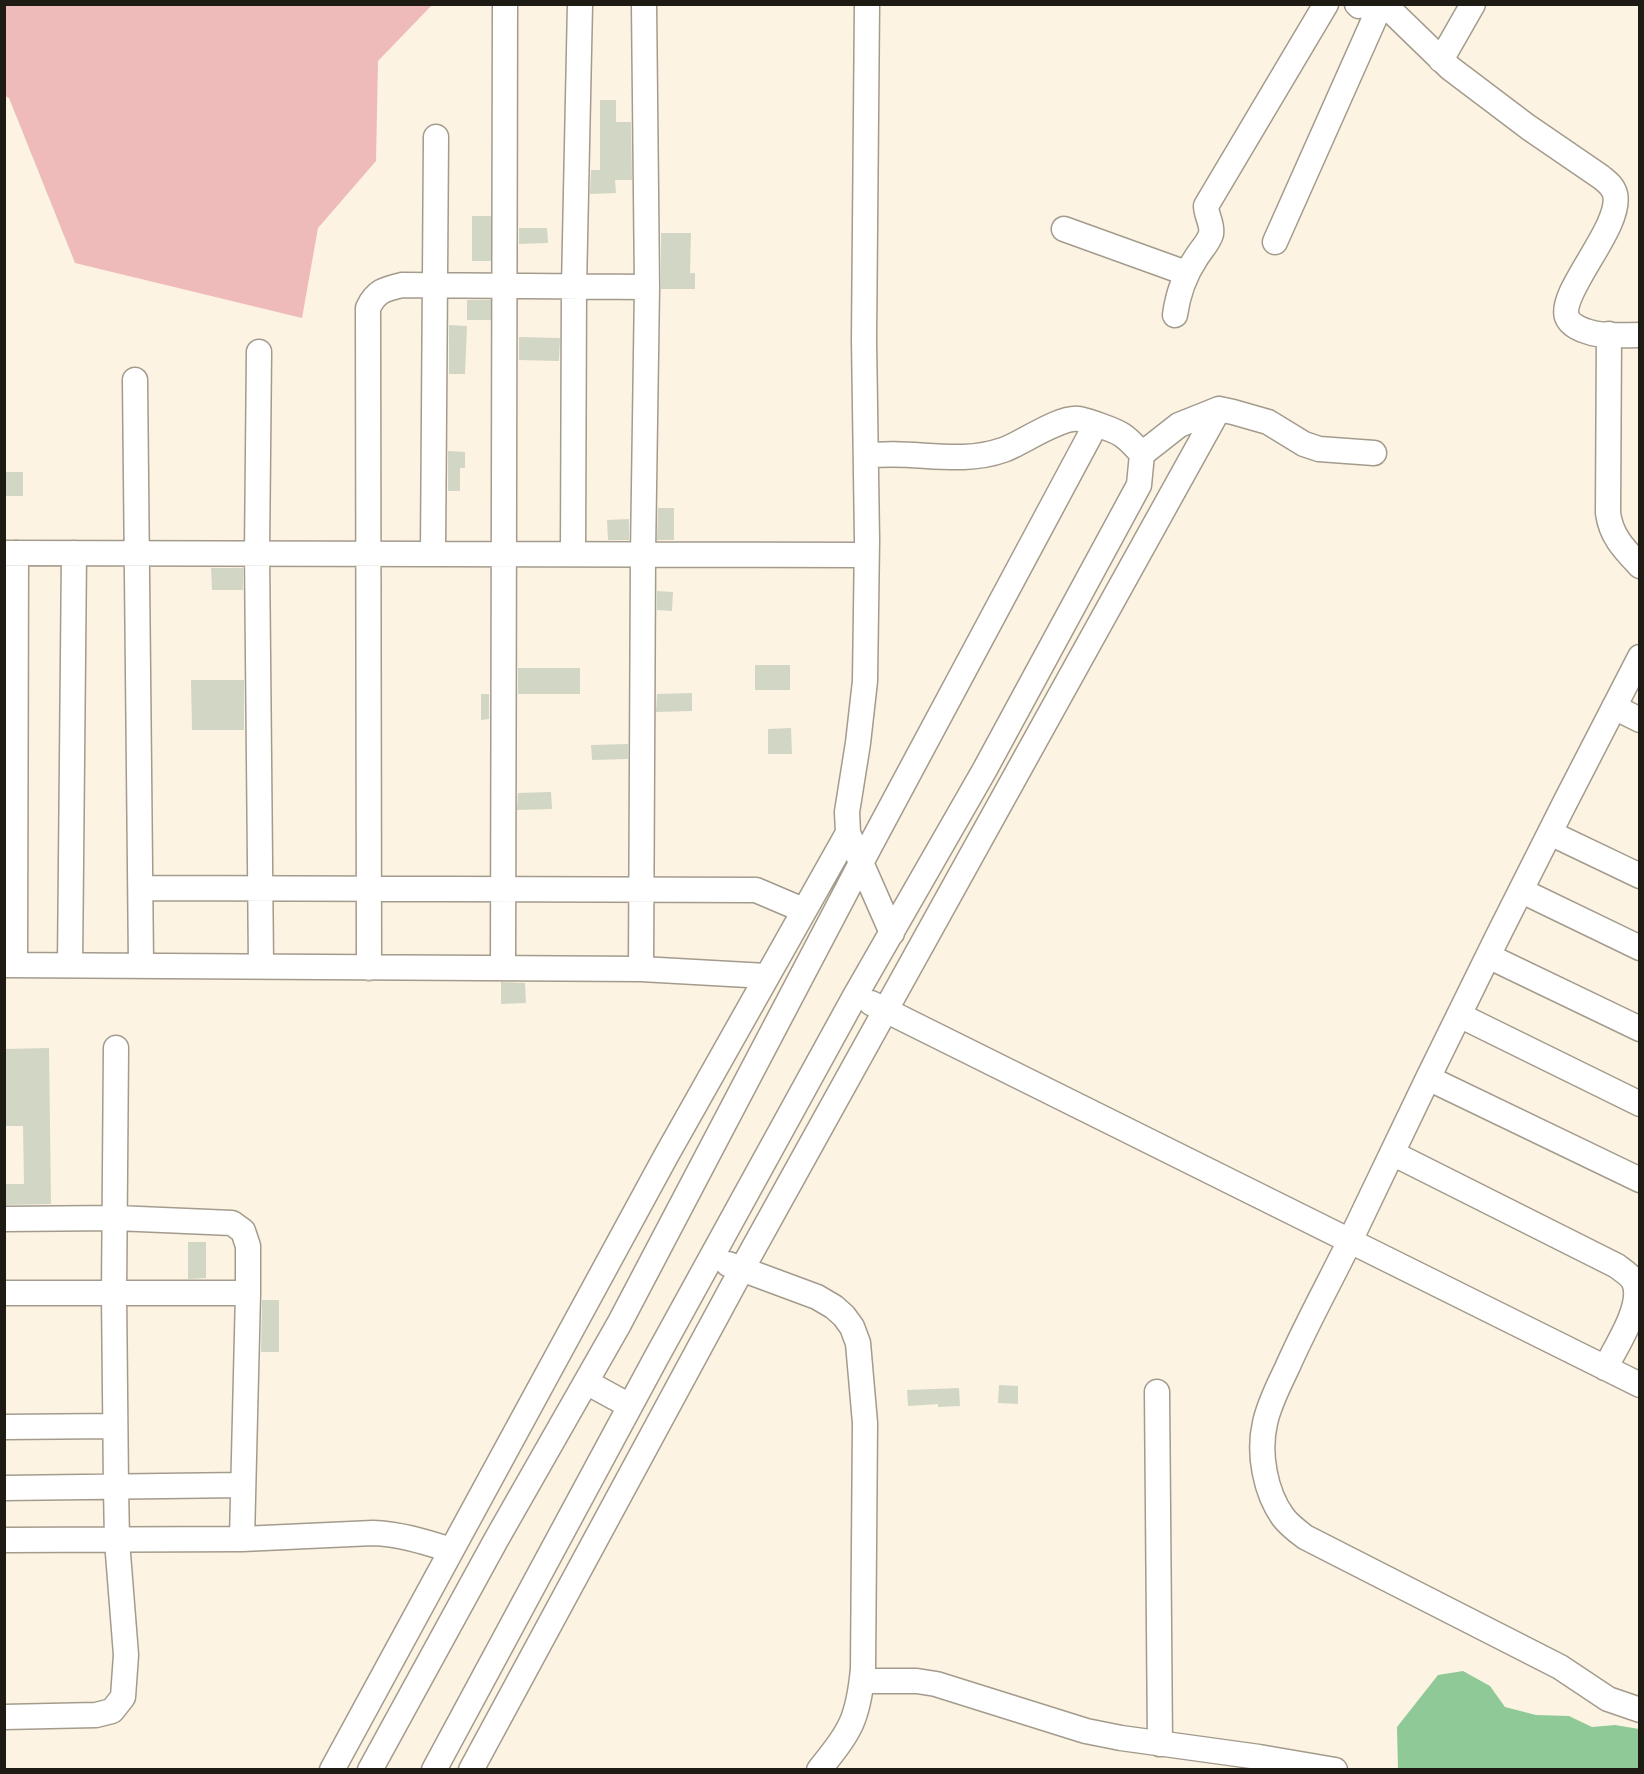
<!DOCTYPE html>
<style>
body{margin:0}
#map{position:relative;width:1644px;height:1774px;overflow:hidden;background:#fcf3e3;font-family:Karla,sans-serif}
canvas{display:block}
.frame{position:absolute;inset:0;border:6px solid #1e1b15;pointer-events:none}
</style>
<div id="map">
<canvas width="1644" height="1774"></canvas>
<div class="frame"></div>
</div>
<script>
const context = document.querySelector('canvas').getContext('2d');
context.lineJoin = 'round';
function paint(path, color) { context.fillStyle = color; context.fill(path, 'evenodd'); }
function trace(path, color, width, dash) { context.strokeStyle = color; context.lineWidth = width; context.lineCap = dash ? 'butt' : 'round'; context.setLineDash(dash || []); context.stroke(path); }
paint(new Path2D(`
 M5,4L432,5L378,61L376,161L318,228L302,318L75,263L9,98L5,96Z`), '#efbbba');
paint(new Path2D(`
 M1463,1671L1490,1686L1505,1707L1536,1715L1569,1716L1592,1727L1615,1725L1639,1729V1769H1398L1397,1727L1438,1675Z`), '#8ec997');
paint(new Path2D(`
 M600,100H616V122H631L632,180H615L616,193L590,194L591,170H600Z
 M472,216H491V261H472Z
 M519,228H547L548,243L519,244Z
 M661,233H691L690,273H695V289H661Z
 M467,300H491V320H467Z
 M449,325L467,326L465,374H449Z
 M519,337L560,338L559,361L519,360Z
 M448,451L465,452V468H460V491H448Z
 M4,472H23V496H4Z
 M658,508H674V540H657Z
 M629,519V540H608L607,520Z
 M211,568H243V590H212Z
 M657,591L673,592L672,611L657,610Z
 M755,665H790V690H755Z
 M518,668H580V694H518Z
 M191,680H244V730H192Z
 M692,693V711L656,712L657,694Z
 M481,694H489V719L481,720Z
 M791,728L792,754H768V729Z
 M628,744V759L592,760L591,745Z
 M551,792L552,809L517,810L518,793Z
 M501,982L525,983L526,1003L501,1004Z
 M49,1048L51,1204L4,1205V1184H24L23,1126H4V1049Z
 M188,1242H206V1278L188,1279Z
 M262,1300H279V1352H261Z
 M999,1385L1018,1386V1404L998,1403Z
 M959,1388L960,1406L938,1407V1404L908,1406L907,1390Z`), '#d2d6c5');
const minor = new Path2D(`
 M867,4L864,339L867,540L865,681L858,743L847,812L848,833L892,933
 M1357,4L1359,6L1372,4
 M1384,4L1450,68L1528,127L1601,177C1607,182 1613,186 1615,194C1623,226 1558,292 1567,317C1570,325 1581,330 1589,332C1604,337 1624,335 1640,335
 M1441,60L1473,4
 M1064,229L1186,273
 M1275,242L1381,4
 M1175,315C1178,293 1184,276 1196,258C1200,251 1209,242 1211,234C1213,225 1206,215 1206,206L1326,4
 M1609,334L1608,513C1611,536 1624,549 1640,566
 M259,352L257,553L261,965
 M135,380L141,965
 M1142,454L1179,425L1219,409L1233,412L1268,422L1304,444L1319,449L1374,453
 M433,552L436,137
 M4,553L866,555
 M573,554L574,287L580,4
 M1640,657C1543,843 1449,1032 1359,1222C1336,1271 1309,1318 1287,1368C1279,1385 1269,1404 1265,1423C1258,1453 1265,1492 1283,1517C1289,1525 1297,1531 1305,1537L1560,1667L1608,1699L1640,1710
 M1614,707L1640,720
 M1550,833L1640,876
 M141,888L756,890L803,910
 M1522,891L1640,948
 M1488,956L1640,1029
 M4,965L641,969L766,976
 M15,965L16,553
 M70,965L74,553
 M369,968L368,308C376,291 385,289 402,285L647,287
 M503,968C503,647 506,326 505,4
 M641,969L643,555L647,287L644,4
 M871,1003L1640,1385
 M1459,1015L1640,1104
 M1428,1078L1640,1180
 M1392,1153L1617,1266C1623,1271 1631,1275 1634,1282C1644,1305 1616,1347 1605,1368
 M4,1219L116,1218L232,1223L243,1231L248,1246V1293L242,1539
 M728,1264L817,1297L834,1307L844,1316L852,1327L858,1343L865,1423L863,1669C858,1720 851,1730 819,1770
 M4,1293H248
 M586,1382L630,1406
 M1157,1392L1160,1744
 M4,1427L115,1426
 M4,1488L243,1485
 M4,1540L242,1539L373,1533C401,1534 425,1542 451,1550
 M862,1681H917L936,1684L1086,1731L1121,1738L1259,1757L1335,1770
 M4,1717L96,1715L112,1711L123,1697L126,1655L117,1541L116,1487L114,1294L116,1048
 M332,1770L666,1156L848,833
 M370,1770L496,1540L619,1324L870,846L1095,426
 M434,1770L656,1358L855,996L984,771L1139,485L1142,454C1136,448 1130,440 1122,435C1115,430 1088,421 1079,419C1060,416 1021,444 1003,450C958,466 911,449 866,456
 M471,1770L742,1269L1219,409`);
trace(minor, '#a39b8c', 27);
trace(minor, '#fff', 24);
</script>
